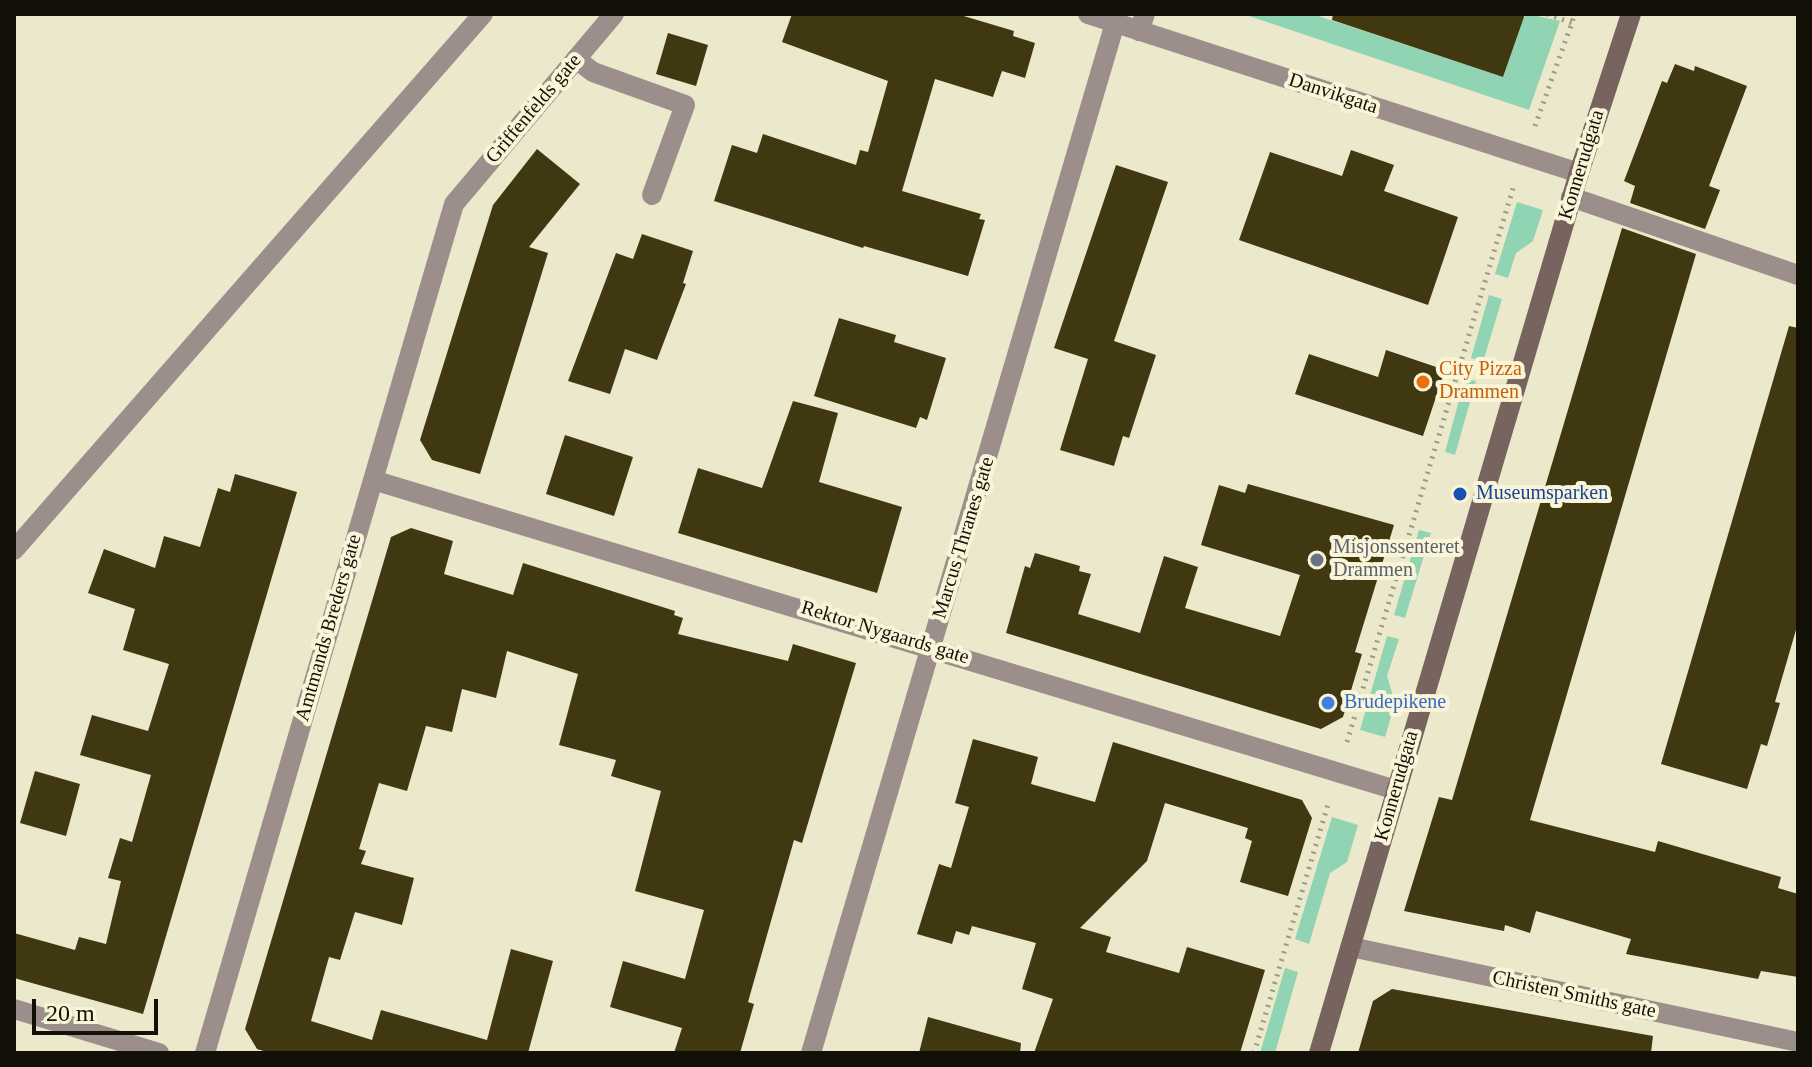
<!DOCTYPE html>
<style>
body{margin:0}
#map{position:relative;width:1812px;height:1067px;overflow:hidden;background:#ece8cc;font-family:"Times New Roman",serif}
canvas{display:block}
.frame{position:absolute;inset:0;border:16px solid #121007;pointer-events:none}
.scale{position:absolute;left:32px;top:999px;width:126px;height:36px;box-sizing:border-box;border:4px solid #121007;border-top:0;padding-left:10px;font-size:24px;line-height:28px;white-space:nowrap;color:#121007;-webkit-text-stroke:6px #faf5d9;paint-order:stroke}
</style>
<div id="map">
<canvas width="1812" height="1067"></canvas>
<div class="frame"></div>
<div class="scale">20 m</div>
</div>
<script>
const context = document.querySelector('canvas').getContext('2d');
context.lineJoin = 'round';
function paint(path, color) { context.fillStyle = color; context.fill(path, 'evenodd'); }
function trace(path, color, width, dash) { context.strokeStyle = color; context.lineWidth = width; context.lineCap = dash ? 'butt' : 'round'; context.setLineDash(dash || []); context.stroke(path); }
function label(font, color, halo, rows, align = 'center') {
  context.font = font + ' "Times New Roman",serif'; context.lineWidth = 8; context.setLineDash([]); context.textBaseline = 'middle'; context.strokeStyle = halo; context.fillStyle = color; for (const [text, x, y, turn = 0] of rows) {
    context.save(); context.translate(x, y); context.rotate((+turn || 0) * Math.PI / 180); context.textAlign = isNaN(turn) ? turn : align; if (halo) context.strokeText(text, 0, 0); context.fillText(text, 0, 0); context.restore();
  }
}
paint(new Path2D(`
 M1243,14H1312L1503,77L1523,18L1528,14L1560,21L1529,110Z
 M1517,202L1543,210L1533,241L1516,253L1508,278L1495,274Z
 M1489,295L1502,299L1483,362L1471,358Z
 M1465,378L1476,381L1455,455L1445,452Z
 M1419,530L1431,533L1405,618L1394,615Z
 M1387,636L1399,639L1387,676L1395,703L1385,737L1360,730Z
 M1332,817L1358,825L1347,862L1330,873L1309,944L1295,939Z
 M1285,968L1298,972L1275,1053H1260Z`), '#90d4b3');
paint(new Path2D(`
 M792,14H957L1014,31L1013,36L1035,43L1025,78L1002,71L993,97L935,79L902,191L981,214L979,219L985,220L968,276L864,246L863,248L714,201L732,145L757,153L763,134L856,165L860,150L868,152L888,81L782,42Z
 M1333,14H1525L1503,77L1332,20Z
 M668,33L708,45L696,86L656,74Z
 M1675,64L1694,71L1695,66L1747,86L1709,186L1720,190L1705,229L1630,203L1635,186L1624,181L1662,81L1667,83Z
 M537,149L580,184L529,247L548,253L480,474L432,460L420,440L493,205Z
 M1351,150L1394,165L1384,191L1458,217L1428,305L1239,240L1270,152L1342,176Z
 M1116,165L1168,182L1114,341L1156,355L1129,438L1123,436L1114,466L1060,450L1088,359L1054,348Z
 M1622,228L1696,254L1530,820L1655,852L1658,841L1781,877L1778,888L1798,894V977L1761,971L1758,979L1626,954L1631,939L1536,911L1530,933L1505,925L1504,931L1404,911L1439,797L1452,800Z
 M642,234L693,251L683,283L686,284L657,360L625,349L610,394L568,381L616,253L633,259Z
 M839,318L896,335L894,342L946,358L927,420L920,417L916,428L814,396Z
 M1789,326L1798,328V623L1775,702L1780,703L1767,746L1761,744L1747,789L1661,764Z
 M1386,350L1445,370L1423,436L1295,394L1309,354L1378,377Z
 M793,401L838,413L819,482L902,507L877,593L678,533L698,468L762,488Z
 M565,435L633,457L614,516L546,494Z
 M235,474L297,492L143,1014L14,978V933L75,950L79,937L106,944L121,881L108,878L120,838L132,842L151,775L80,755L92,715L148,731L169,664L123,650L135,609L88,593L104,549L155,568L164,536L200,547L218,488L230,492Z
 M1248,484L1394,525L1355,652L1362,654L1343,717L1321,729L1006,633L1025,566L1030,568L1035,553L1080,566L1079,571L1091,574L1078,614L1140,633L1164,556L1198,567L1185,608L1280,636L1300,575L1201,545L1219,485L1245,493Z
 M411,528L453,541L444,574L513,595L523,563L675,611L674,615L683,618L678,634L788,661L793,644L856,663L802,843L794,840L748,1002L754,1004L740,1053H674L682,1028L610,1007L623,961L685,979L704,910L635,891L661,791L611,776L616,760L559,745L578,674L507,651L496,698L462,689L452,732L426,726L407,791L379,783L359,849L366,851L361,864L414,878L402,925L355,912L340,960L329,957L311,1021L372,1040L381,1010L487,1040L511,949L553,961L528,1053H270L257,1049L245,1029L391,537Z
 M973,739L1038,757L1031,784L1095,802L1113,742L1302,800L1312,818L1288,896L1240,882L1252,841L1245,838L1248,828L1165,803L1147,861L1080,928L1111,937L1106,952L1179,973L1187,947L1265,970L1240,1053H1034L1053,999L1022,989L1036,943L972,926L969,935L956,931L952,944L917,934L939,864L951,868L969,807L955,803Z
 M35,771L80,784L66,836L20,823Z
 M1392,989L1653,1036L1651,1053H1358L1373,1001Z
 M928,1017L1021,1043L1020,1053H919Z`), '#403810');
trace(new Path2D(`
 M1547,14L1572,23
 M1535,126L1575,14
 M1347,742L1514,185
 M1254,1053L1329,801`), '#9c9984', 5, [2, 6]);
trace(new Path2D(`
 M1139,31L1145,14
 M576,59L593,72L685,105L652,195`), '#9b8e8b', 20);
trace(new Path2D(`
 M1088,14L1579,173
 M1571,197L1798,275
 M373,480L1396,790
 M14,550L483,14
 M1351,947L1798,1042
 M14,1009L159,1053
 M205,1053L454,204L614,14
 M811,1053L1115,23`), '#9b8e8b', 20);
trace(new Path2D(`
 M1319,1053L1579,173L1631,14`), '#77645f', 20);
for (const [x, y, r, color] of [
 [1423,382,8,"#e8710a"],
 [1460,494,8,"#1a4fb4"],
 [1317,560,8,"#6b7280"],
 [1328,703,8,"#3f7fe0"]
]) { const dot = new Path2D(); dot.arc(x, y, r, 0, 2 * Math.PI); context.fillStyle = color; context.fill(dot); trace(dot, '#faf5d9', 3); }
label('20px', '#121007', '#faf5d9', [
 ["Danvikgata",1333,94,18],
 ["Griffenfelds gate",534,109,-50],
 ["Konnerudgata",1582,165,-73],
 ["Marcus Thranes gate",964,538,-73],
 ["Amtmands Breders gate",329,628,-74],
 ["Rektor Nygaards gate",885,633,17],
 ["Konnerudgata",1397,786,-74],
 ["Christen Smiths gate",1574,995,12]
]);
label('20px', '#c56008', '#faf5d9', [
 ["City Pizza",1439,370],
 ["Drammen",1439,393]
], 'left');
label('20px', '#164399', '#faf5d9', [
 ["Museumsparken",1476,494]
], 'left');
label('20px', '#5b616d', '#faf5d9', [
 ["Misjonssenteret",1333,548],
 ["Drammen",1333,571]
], 'left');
label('20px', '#366cbe', '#faf5d9', [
 ["Brudepikene",1344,703]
], 'left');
</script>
